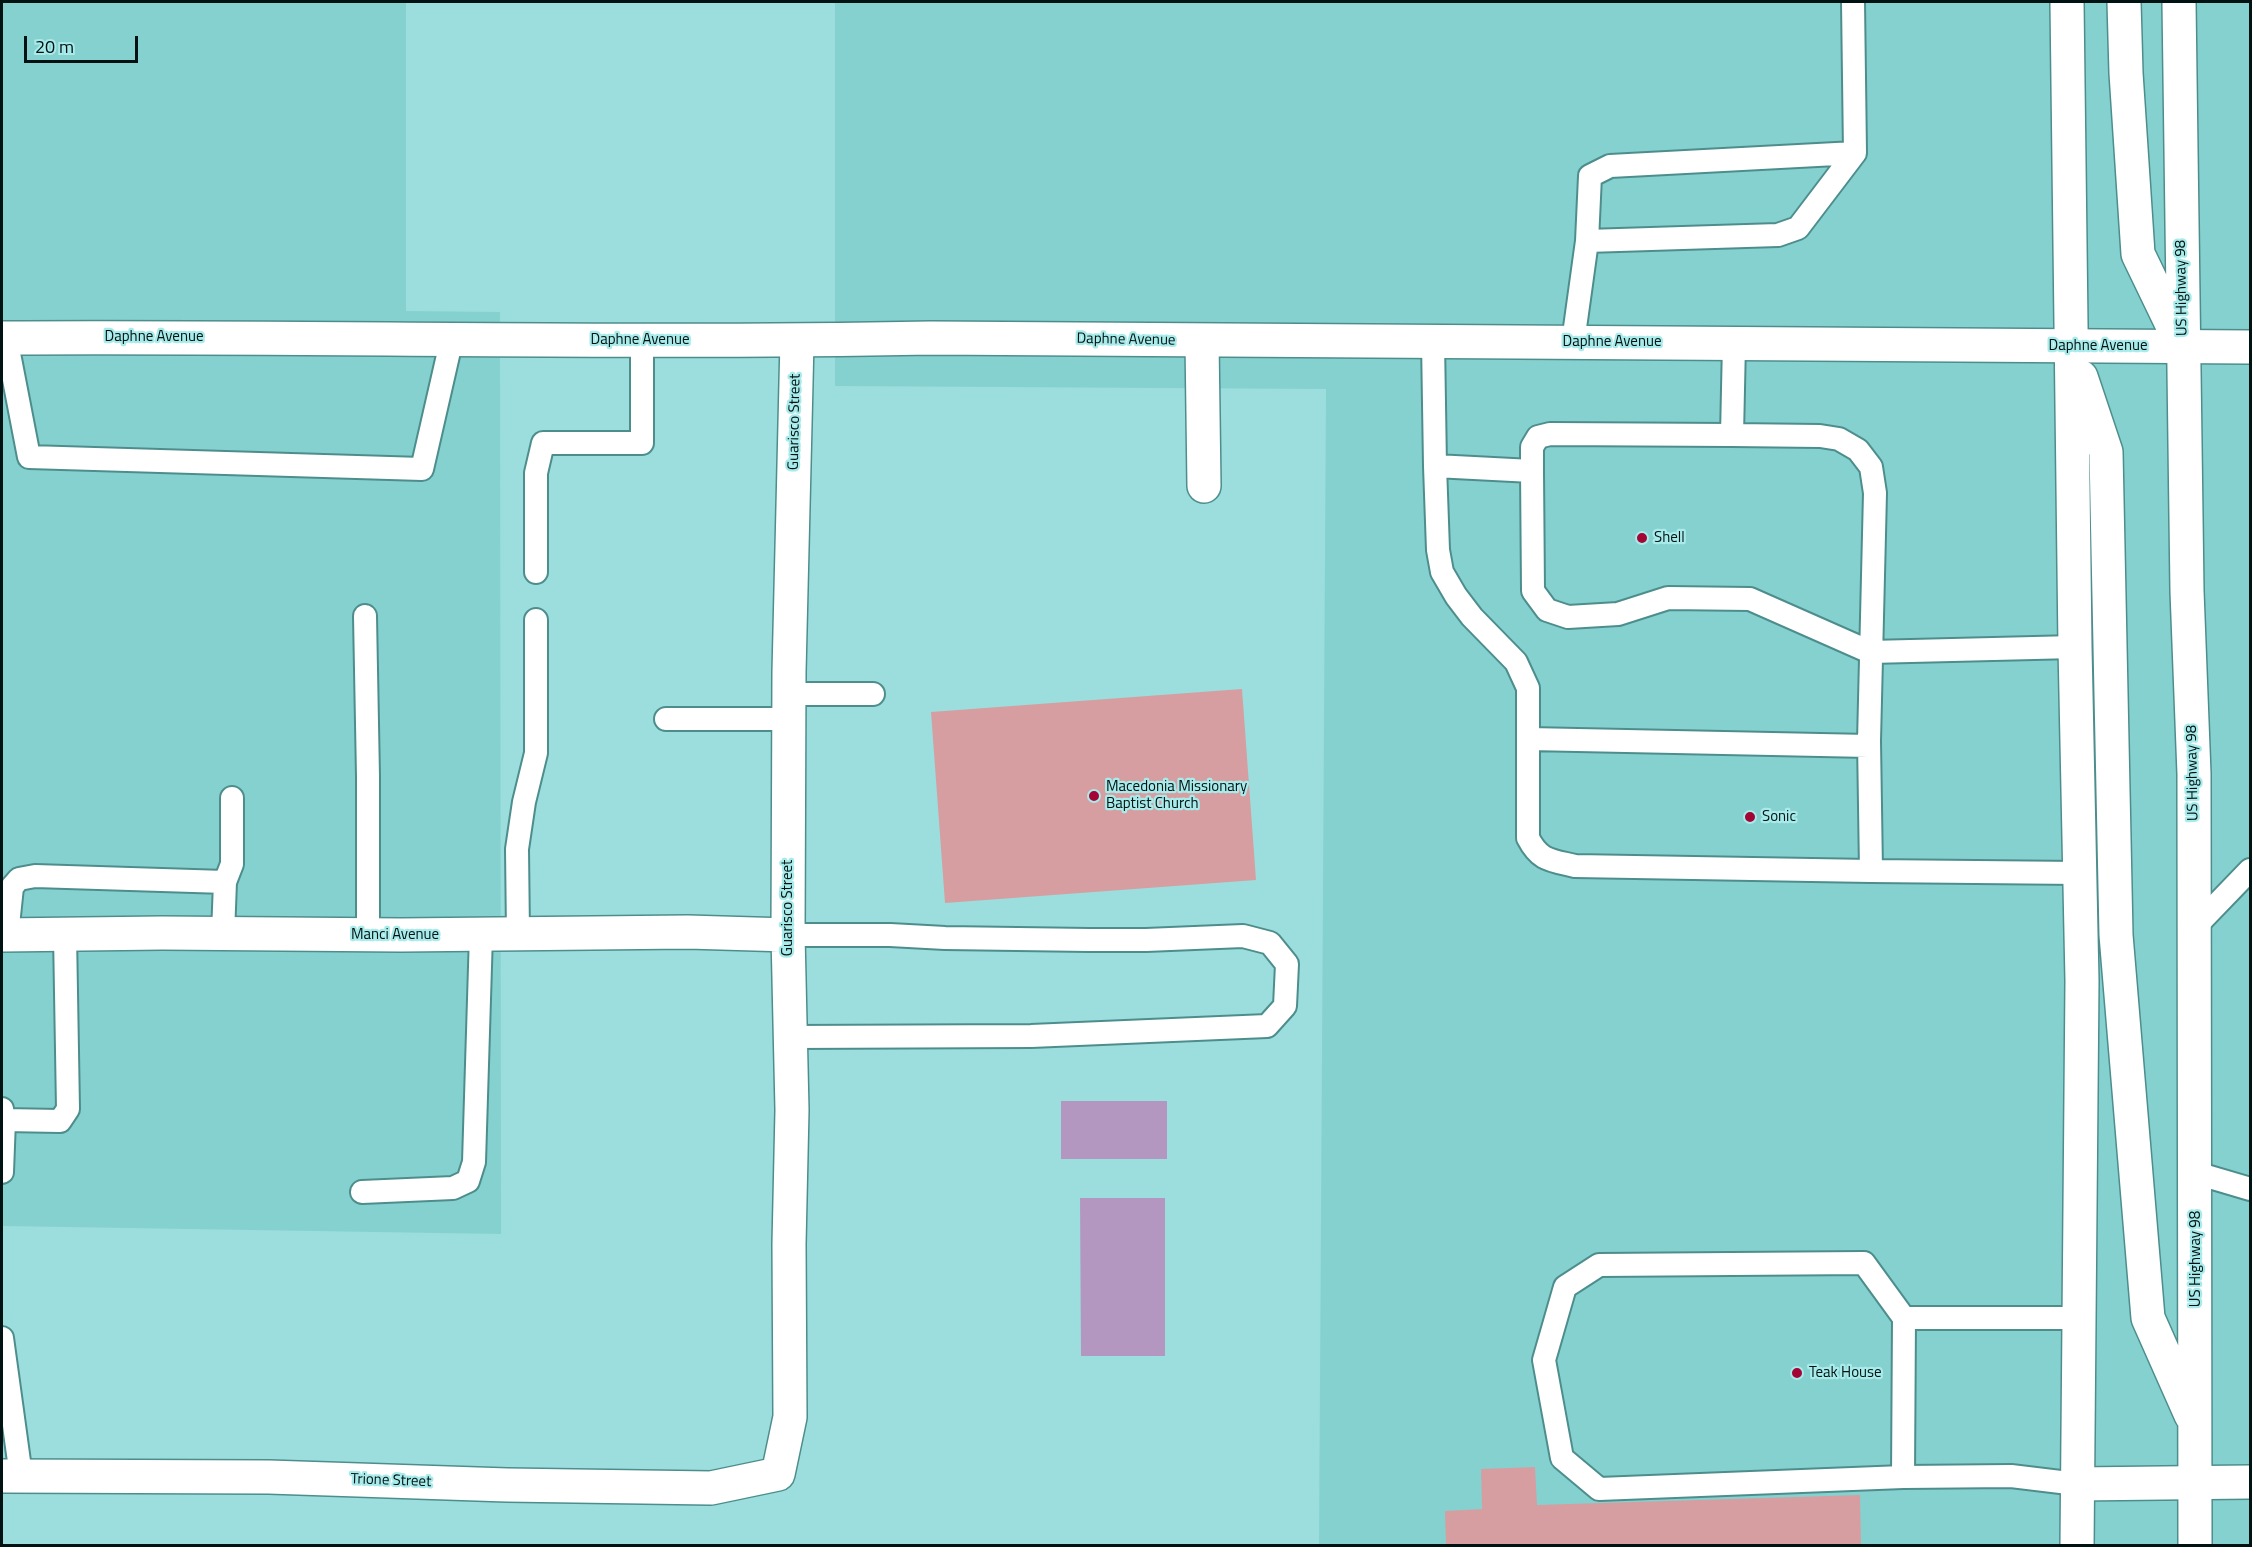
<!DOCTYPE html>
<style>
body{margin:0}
#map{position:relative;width:2252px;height:1547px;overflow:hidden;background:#9bdedd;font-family:"Titillium Web",sans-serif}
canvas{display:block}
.frame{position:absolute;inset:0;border:3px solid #001212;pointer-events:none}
.scale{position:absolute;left:24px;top:36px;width:114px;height:27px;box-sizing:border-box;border:3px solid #001212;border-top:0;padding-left:8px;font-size:18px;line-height:21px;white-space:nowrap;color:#001212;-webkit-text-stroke:4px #a8ebea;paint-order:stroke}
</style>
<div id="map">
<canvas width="2252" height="1547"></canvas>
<div class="frame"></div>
<div class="scale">20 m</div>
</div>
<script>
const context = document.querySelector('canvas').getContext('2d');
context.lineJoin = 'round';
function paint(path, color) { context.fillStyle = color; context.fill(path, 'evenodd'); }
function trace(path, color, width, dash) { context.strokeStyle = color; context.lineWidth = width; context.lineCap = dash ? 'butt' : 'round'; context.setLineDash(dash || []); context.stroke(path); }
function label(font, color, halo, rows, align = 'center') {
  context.font = font + ' "Titillium Web",sans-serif'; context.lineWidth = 4.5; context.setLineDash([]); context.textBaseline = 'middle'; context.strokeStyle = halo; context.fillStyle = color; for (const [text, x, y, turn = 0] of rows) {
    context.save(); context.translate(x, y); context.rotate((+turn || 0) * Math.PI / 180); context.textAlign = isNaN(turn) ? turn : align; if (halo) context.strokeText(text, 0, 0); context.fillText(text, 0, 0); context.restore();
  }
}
paint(new Path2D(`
 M2,2H406V311L500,312L501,1234L2,1226Z
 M835,2H2250V1545H1319L1326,389L835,386Z`), '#85d1d0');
paint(new Path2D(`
 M1061,1101H1167V1159H1061Z
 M1080,1198H1165V1356H1081Z`), '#b497c1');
paint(new Path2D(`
 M1242,689L1256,880L945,903L931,712Z
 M1535,1467L1537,1505L1860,1495L1861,1546H1446L1445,1511L1482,1509L1481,1469Z`), '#d69ea1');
const lane = new Path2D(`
 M1587,241L1590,176L1610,166L1855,153
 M6,338L29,457L422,469L452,338
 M1433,341L1435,466L1532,471V447L1538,437L1550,434L1732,435L1734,343
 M1573,342L1587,241L1778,235L1798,228L1855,153L1853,2
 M1732,435L1820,436L1839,439L1858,450L1871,467L1875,493L1869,741L1871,871L2080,873
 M1435,466L1438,550L1442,572L1456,596L1472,617L1516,662L1528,688V838C1540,861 1550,860 1575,866L1871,871
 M1532,471L1533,591L1547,610L1568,617L1618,614L1668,598L1750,599L1870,652L2075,647
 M536,572V473L543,443H642V340
 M365,616L368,777V935
 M789,694H873
 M666,719H789
 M1529,739L1869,746
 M225,882L232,864V798
 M2194,928L2250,870
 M518,934L517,849L524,802L536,753V620
 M7,935L12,887L19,879L35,876L225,882L223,934
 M788,935H890L945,938L1089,940H1146L1243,936L1270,943L1287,964L1285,1006L1267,1026L1031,1036L790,1037
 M2,1109L4,1120L2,1172
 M4,1120L60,1121L68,1109L65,934
 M2196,1173L2250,1189
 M362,1192L453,1188L468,1181L474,1162L481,934
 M2,1338L21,1476
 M1903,1477L1599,1489L1562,1458L1544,1360L1565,1287L1599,1265L1864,1263L1904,1318
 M2077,1484L2011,1476L1903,1477L1904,1318H2078`);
const street = new Path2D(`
 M1202,341L1204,486
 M2,935L162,933L401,935L688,932L788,935
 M2,1476L269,1477L507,1485L711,1488L778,1474L790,1417L789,1244L792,1110L788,935L789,672L797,341
 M2077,1484L2250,1482`);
const secondary = new Path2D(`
 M2,338C311,336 621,344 931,338L2250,347`);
const primary = new Path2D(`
 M2067,2L2075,647L2082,981L2077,1546
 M2124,2L2126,73L2138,254L2178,337
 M2179,2L2187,591L2194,774L2195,1546
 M2081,377L2106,452L2116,935L2148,1318L2191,1415`);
trace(lane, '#4d8e8d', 26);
trace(street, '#4d8e8d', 36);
trace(secondary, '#4d8e8d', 36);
trace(primary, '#4d8e8d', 36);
trace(lane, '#fff', 22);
trace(street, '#fff', 33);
trace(secondary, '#fff', 33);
trace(primary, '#fff', 33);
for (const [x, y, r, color] of [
 [1642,538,6,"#a30535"],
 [1094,796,6,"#a30535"],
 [1750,817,6,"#a30535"],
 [1797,1373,6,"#a30535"]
]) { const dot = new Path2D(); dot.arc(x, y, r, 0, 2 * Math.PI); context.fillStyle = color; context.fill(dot); trace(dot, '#a8ebea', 2); }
label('15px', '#001212', '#a8ebea', [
 ["US Highway 98",2182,288,-91],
 ["Daphne Avenue",154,337],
 ["Daphne Avenue",640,340],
 ["Daphne Avenue",1126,340,1],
 ["Daphne Avenue",1612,342],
 ["Daphne Avenue",2098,346],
 ["Guarisco Street",795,422,-89],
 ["US Highway 98",2193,773,-91],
 ["Guarisco Street",788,908,-90],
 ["Manci Avenue",395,935],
 ["US Highway 98",2196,1259,-90],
 ["Trione Street",391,1481,2]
]);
label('15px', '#001212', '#a8ebea', [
 ["Shell",1654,538],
 ["Macedonia Missionary",1106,787],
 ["Baptist Church",1106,804],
 ["Sonic",1762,817],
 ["Teak House",1809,1373]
], 'left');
</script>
